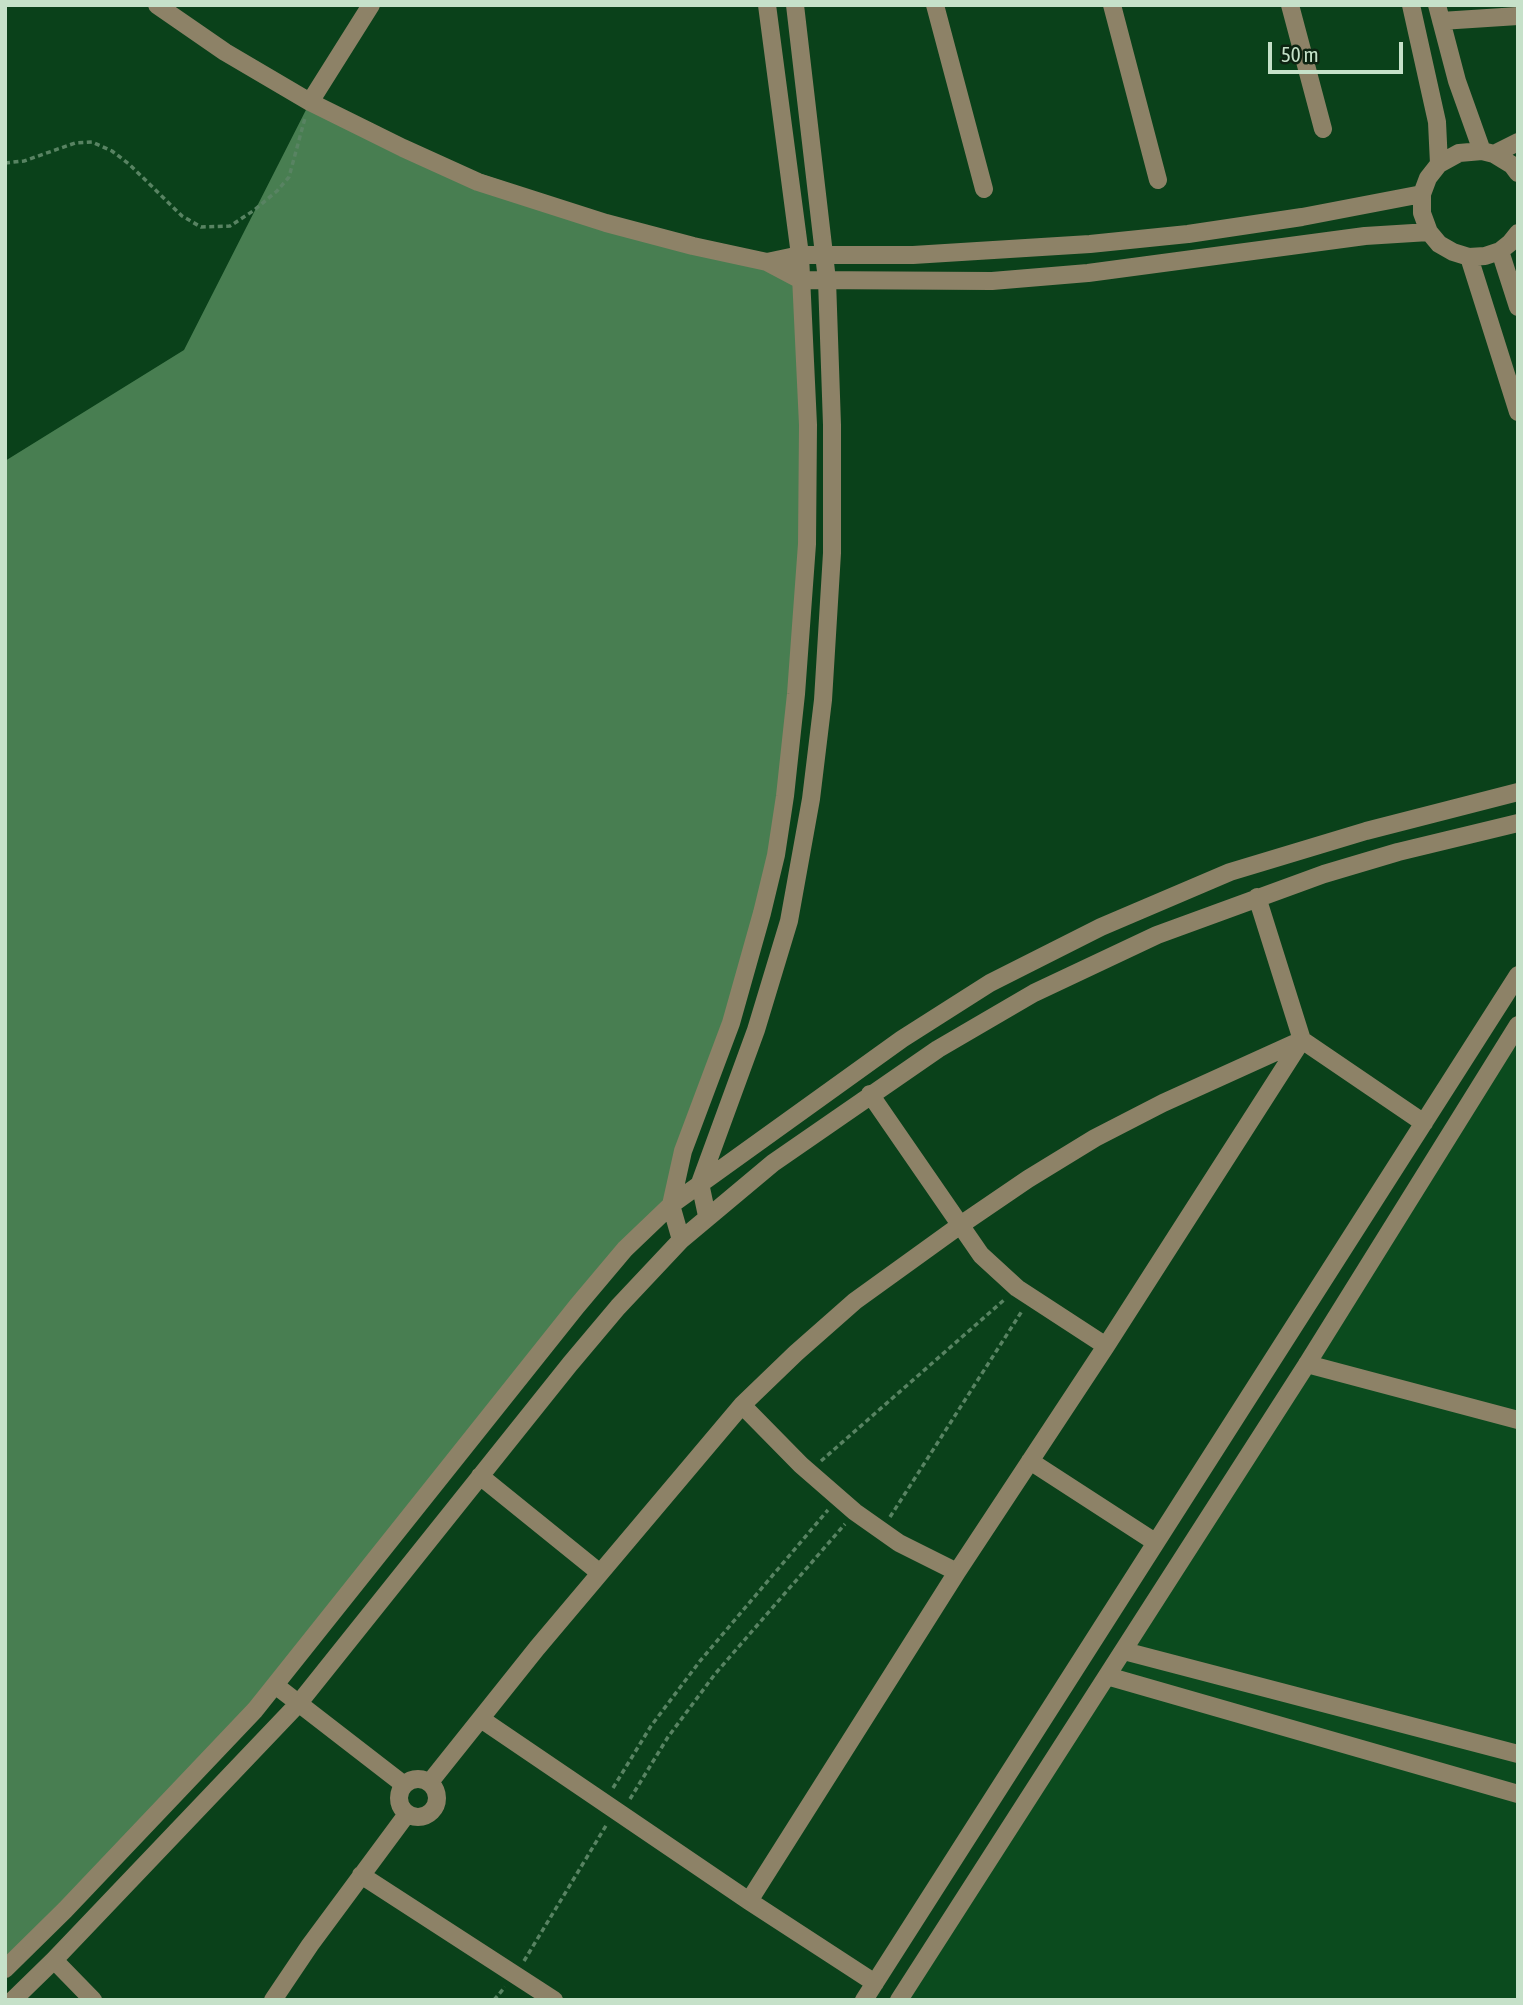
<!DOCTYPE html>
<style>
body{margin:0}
#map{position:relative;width:1523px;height:2005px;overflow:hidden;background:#0a411a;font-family:"Asap Condensed",sans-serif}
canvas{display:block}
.frame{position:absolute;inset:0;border:7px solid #c6e1c9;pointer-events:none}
.scale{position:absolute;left:1268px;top:42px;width:135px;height:32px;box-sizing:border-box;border:4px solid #c6e1c9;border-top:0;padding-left:9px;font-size:21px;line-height:24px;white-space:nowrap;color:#c6e1c9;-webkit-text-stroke:5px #0d2311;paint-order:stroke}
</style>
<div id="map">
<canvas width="1523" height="2005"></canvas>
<div class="frame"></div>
<div class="scale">50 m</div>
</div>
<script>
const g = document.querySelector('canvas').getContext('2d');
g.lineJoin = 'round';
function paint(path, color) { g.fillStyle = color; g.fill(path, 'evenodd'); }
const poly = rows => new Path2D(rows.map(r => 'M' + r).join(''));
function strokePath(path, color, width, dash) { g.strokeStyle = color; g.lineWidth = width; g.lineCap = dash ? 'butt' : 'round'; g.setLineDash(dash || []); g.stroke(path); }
paint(poly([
 [1518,1029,1518,2000,899,2000]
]), '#0b4b1e');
paint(poly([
 [310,102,403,148,801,280,808,425,776,855,671,1205,275,1685,5,1967,5,461,184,350]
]), '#487e51');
strokePath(poly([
 [5,163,24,161,75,143,92,142,112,151,129,164,182,216,201,227,230,226,253,211,277,191,289,177,305,118],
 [821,1461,1004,1300],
 [890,1517,1022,1311],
 [613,1788,651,1726,700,1661,828,1510],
 [630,1799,668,1737,715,1674,845,1524],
 [524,1961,607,1824],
 [494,2000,505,1987]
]), '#588362', 3.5, [5, 3.5]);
strokePath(poly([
 [157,5,225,52,310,102,403,148,478,182,606,223,693,246,767,262,801,280,992,281,1088,273,1365,236,1429,232],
 [935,5,984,189],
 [1112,5,1158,180],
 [1290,5,1323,129],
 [1411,5,1437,122,1439,164],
 [1437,5,1457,81,1482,151],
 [1441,21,1518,16],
 [310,102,371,5],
 [1494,154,1518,142],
 [1518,173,1512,165,1494,154,1482,151,1459,153,1439,164,1428,178,1422,194,1422,213,1429,232,1439,244,1453,252,1469,257,1485,256,1500,251,1510,243,1518,233],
 [1500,251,1518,307],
 [1469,257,1518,412],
 [767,262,800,255,913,255,1090,244,1188,234,1302,217,1422,194],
 [1257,897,1302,1040,1424,1123],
 [870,1094,981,1255,1017,1288,1106,1346],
 [707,1216,700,1183,756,1030,789,921,811,799,823,700,832,553,832,425,827,280,795,5],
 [681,1240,671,1205,683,1151,731,1023,762,913,776,855,785,796,796,694,807,544,808,425,800,255,767,5],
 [1307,1364,1518,1420],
 [742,1405,801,1465,855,1512,899,1543,957,1572],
 [1030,1461,1155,1542],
 [480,1476,600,1573],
 [1124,1651,1518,1754],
 [1107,1676,1518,1794],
 [275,1685,403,1784],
 [481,1719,749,1901,875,1983],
 '399 1798a19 19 0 1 1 38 0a19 19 0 1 1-38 0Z',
 [430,1782,537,1648,742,1405,796,1353,855,1301,959,1226,1028,1179,1095,1138,1163,1103,1302,1040],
 [361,1875,554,2000],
 [749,1901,957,1572,1106,1346,1302,1040],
 [54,1960,93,2000],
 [5,1969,65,1910,255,1710,577,1306,625,1249,671,1205,902,1039,990,983,1101,927,1230,872,1366,831,1518,792],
 [13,2000,54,1960,299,1703,570,1364,618,1307,681,1240,773,1163,938,1049,1034,993,1157,935,1324,874,1398,852,1518,823],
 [273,2000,310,1945,407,1814],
 [864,2000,1518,975],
 [899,2000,1307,1364,1518,1025]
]), '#8d8267', 18);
</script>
